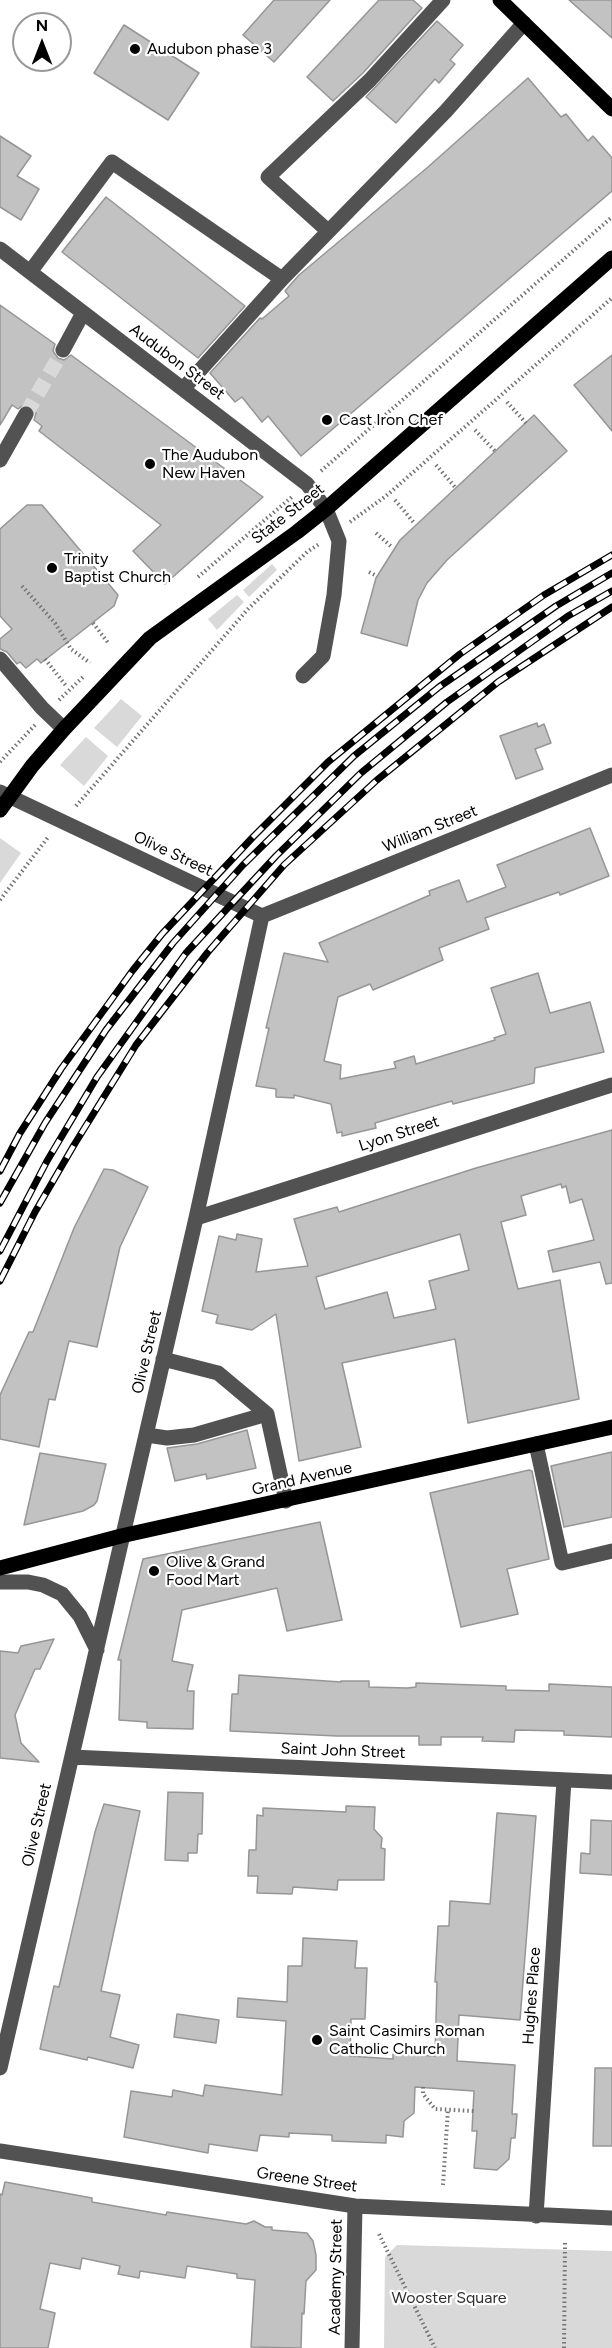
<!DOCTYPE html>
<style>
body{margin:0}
#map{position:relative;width:612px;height:2348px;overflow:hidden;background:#fff;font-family:Figtree,sans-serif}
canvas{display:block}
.north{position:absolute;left:12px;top:12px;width:60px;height:60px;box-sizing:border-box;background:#fff;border:2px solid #999;border-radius:50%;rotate:0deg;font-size:16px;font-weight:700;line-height:24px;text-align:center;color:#000}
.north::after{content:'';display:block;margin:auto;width:21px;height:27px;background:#000;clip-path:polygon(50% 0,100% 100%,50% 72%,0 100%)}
</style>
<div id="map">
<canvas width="612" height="2348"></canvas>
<div class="north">N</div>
</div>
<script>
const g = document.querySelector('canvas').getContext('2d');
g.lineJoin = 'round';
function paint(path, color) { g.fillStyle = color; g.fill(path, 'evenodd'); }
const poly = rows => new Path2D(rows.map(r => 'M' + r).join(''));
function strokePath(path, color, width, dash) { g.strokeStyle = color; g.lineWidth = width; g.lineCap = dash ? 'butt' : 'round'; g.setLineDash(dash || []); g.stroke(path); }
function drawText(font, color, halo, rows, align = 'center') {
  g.font = font + ' Figtree,sans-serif'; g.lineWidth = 4.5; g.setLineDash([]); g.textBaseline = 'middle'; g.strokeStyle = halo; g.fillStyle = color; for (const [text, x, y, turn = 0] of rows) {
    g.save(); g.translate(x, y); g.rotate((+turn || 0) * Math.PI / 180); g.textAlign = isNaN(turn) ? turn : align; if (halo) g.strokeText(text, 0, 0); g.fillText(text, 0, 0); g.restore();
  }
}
paint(poly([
 [272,564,277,570,249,597,243,590],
 [237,595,244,602,217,630,208,619],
 [121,699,142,716,117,747,94,728],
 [86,737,108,756,84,786,60,765],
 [0,838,21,853,0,883],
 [397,2245,612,2251,612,2348,384,2348,385,2257]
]), '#d9d9d9');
const building = poly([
 [274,0,330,0,274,62,243,35,274,0],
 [379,0,413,0,422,8,363,73,333,101,307,77,379,0],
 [569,0,612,0,612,38,569,0],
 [437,21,463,45,450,60,455,64,439,83,435,79,396,123,366,97,437,21],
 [124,25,199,73,168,120,94,73,124,25],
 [528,78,561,117,566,114,588,141,593,136,612,158,612,191,301,456,268,416,262,422,242,397,235,402,210,373,260,318,262,319,289,296,285,291,299,275,428,167,528,78],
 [0,136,31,156,17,176,39,189,21,220,0,207,0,136],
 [106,197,245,306,198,358,62,252,106,197],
 [0,305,55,344,53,351,58,358,64,360,71,355,263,497,165,584,133,551,161,525,39,431,42,426,34,420,36,413,31,406,25,404,18,409,12,405,0,425,0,305],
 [612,355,612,431,574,385,612,355],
 [534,415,567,451,447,560,427,583,418,600,407,646,361,633,376,578,400,540,534,415],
 [27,505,42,505,118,595,114,606,41,663,37,659,26,668,20,662,17,664,7,652,0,649,0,639,12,629,0,616,0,529,27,505],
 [537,723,538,727,544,724,551,743,535,749,543,769,516,779,500,736,537,723],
 [590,828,609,876,560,895,559,892,485,918,489,929,439,948,443,960,373,990,370,984,338,997,324,1061,341,1065,340,1079,396,1068,394,1062,414,1056,416,1064,495,1040,494,1038,506,1034,491,988,538,973,550,1013,590,1002,604,1052,535,1068,534,1083,453,1104,452,1101,375,1123,376,1128,342,1136,342,1132,337,1133,331,1104,294,1095,294,1098,276,1097,276,1089,256,1086,269,1028,266,1028,284,953,328,962,319,943,430,895,429,891,459,880,467,902,506,887,497,865,590,828],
 [612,1130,612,1283,606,1284,600,1262,553,1272,548,1251,594,1240,582,1199,570,1203,566,1186,562,1188,561,1184,521,1196,526,1215,501,1222,518,1289,560,1280,579,1399,468,1423,455,1339,342,1363,361,1447,299,1461,276,1314,252,1330,216,1323,218,1315,202,1311,219,1236,236,1240,237,1234,262,1239,256,1272,308,1266,294,1219,337,1207,339,1212,476,1168,612,1130],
 [460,1234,469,1270,429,1281,436,1309,394,1318,387,1292,325,1309,316,1277,460,1234],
 [104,1169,113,1170,148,1187,120,1247,97,1347,69,1341,55,1400,49,1399,39,1447,0,1439,0,1395,29,1332,33,1332,74,1228,104,1169],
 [247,1430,256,1468,207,1479,206,1474,175,1481,167,1448,197,1444,247,1430],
 [612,1452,612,1517,564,1527,551,1466,612,1452],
 [40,1453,106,1464,97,1501,94,1505,83,1511,24,1525,40,1453],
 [529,1470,532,1471,549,1559,507,1569,518,1614,461,1627,430,1493,529,1470],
 [320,1522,342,1620,287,1631,277,1588,182,1610,172,1661,193,1665,187,1691,194,1691,193,1729,147,1728,147,1722,119,1720,121,1660,118,1660,143,1559,320,1522],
 [54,1639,40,1669,35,1669,15,1715,21,1743,39,1762,0,1758,0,1651,18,1653,21,1646,54,1639],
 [239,1675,341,1682,341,1681,369,1681,369,1687,407,1688,416,1687,416,1683,506,1686,506,1690,549,1691,549,1684,612,1687,612,1737,564,1735,564,1731,515,1730,514,1742,482,1741,483,1737,441,1737,441,1745,419,1745,419,1736,337,1736,230,1731,232,1694,238,1694,239,1675],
 [168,1792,203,1793,202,1834,198,1834,197,1853,188,1853,188,1861,165,1860,168,1792],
 [104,1804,140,1811,101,1991,120,1995,110,2037,139,2045,133,2068,88,2057,87,2060,40,2049,54,1986,59,1987,95,1832,104,1804],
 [346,1806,375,1807,374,1829,382,1838,381,1848,385,1849,384,1880,338,1880,337,1890,293,1887,292,1894,257,1893,258,1876,248,1876,249,1850,256,1850,257,1815,263,1816,263,1808,346,1812,346,1806],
 [497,1813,536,1816,520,2020,459,2015,457,2061,515,2065,512,2114,517,2114,515,2138,511,2138,509,2159,497,2170,474,2168,477,2131,472,2131,474,2091,415,2087,414,2113,404,2121,403,2137,386,2135,386,2143,332,2141,332,2135,289,2133,289,2137,260,2135,257,2151,209,2144,208,2153,124,2137,131,2091,172,2097,173,2090,203,2096,205,2085,282,2095,286,2021,237,2017,238,1998,287,2002,288,1966,302,1966,303,1938,357,1941,355,1968,367,1968,365,2019,351,2019,350,2056,393,2059,393,2054,435,2056,437,1982,435,1982,438,1926,449,1926,450,1901,490,1904,497,1813],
 [591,1820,612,1821,612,1875,580,1873,581,1853,590,1854,591,1820],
 [177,2014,219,2020,216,2043,174,2037,177,2014],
 [595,2068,612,2068,612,2146,593,2146,595,2068],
 [5,2182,92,2198,92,2202,166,2215,167,2212,246,2224,254,2221,265,2227,272,2227,272,2230,307,2233,313,2241,316,2255,316,2270,306,2281,304,2314,302,2313,301,2348,251,2347,255,2280,237,2278,237,2274,187,2266,185,2278,140,2271,139,2278,118,2274,120,2266,82,2258,80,2269,50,2263,40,2309,55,2313,48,2348,0,2348,0,2194,2,2195,5,2182]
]);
paint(building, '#c2c2c2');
strokePath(building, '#969696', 1.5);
strokePath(poly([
 [26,414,63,350]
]), '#d9d9d9', 15, [15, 8]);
strokePath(poly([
 [507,402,526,423],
 [475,430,495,451],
 [436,465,455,487],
 [321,471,612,217],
 [395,500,415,524],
 [350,522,386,496,612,298],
 [376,533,393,548],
 [369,572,377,576],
 [198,577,293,496],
 [22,586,55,623,71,649,90,663],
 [93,623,109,644],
 [45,659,67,687],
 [59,700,84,676],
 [0,762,35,725],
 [76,806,248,609,307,552,319,544],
 [0,900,49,836],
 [423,2087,423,2094,435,2109,474,2111],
 [443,2185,448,2109],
 [379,2234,435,2348],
 [564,2348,565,2242]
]), '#747474', 4, [1.5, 3]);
strokePath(poly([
 [328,231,268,177,370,80,443,0],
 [0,249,307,484,326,509,339,541,334,595,323,656,303,676],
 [30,272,112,162,282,279],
 [63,350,83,313],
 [183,389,282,279,446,111,524,23],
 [0,460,26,414],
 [0,659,42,708,64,729],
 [0,792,262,916],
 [262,916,612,775],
 [196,1218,612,1085],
 [163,1359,218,1373,267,1414,286,1501],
 [147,1435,167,1438,194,1435,267,1414],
 [536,1444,562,1563,612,1551],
 [0,1582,28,1582,43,1585,62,1594,80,1616,97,1650],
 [72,1757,612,1782],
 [0,2068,196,1218,262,916],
 [0,2151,355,2206,612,2218],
 [536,2216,564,1780],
 [352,2348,355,2206]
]), '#525252', 15);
strokePath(poly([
 [500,0,612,109],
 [0,810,32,766,64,729,150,638,297,532,326,509,612,258],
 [0,1568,121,1536,612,1427]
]), '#000', 15);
const rail = poly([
 [0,1171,20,1133,61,1069,133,970,162,934,253,837,328,762,460,654,544,595,612,555],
 [0,1203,45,1123,106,1030,173,943,243,865,354,756,439,687,556,606,612,573],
 [0,1251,47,1161,97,1077,186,953,276,856,361,773,447,702,568,616,612,591],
 [0,1281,35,1212,74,1145,136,1045,208,952,284,865,377,780,498,682,612,607]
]);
strokePath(rail, '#000', 7);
strokePath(rail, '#fff', 4.5, [14]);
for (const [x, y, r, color] of [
 [135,49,6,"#000"],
 [327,420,6,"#000"],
 [150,464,6,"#000"],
 [52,568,6,"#000"],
 [154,1571,6,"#000"],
 [317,2040,6,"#000"]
]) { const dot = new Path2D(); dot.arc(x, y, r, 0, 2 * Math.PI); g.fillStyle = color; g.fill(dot); strokePath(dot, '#fff', 2); }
drawText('16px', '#000', '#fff', [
 ["Audubon phase 3",147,49],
 ["Cast Iron Chef",339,420],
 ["The Audubon",162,455],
 ["New Haven",162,473],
 ["Trinity",64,559],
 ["Baptist Church",64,577],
 ["Olive & Grand",166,1562],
 ["Food Mart",166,1580],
 ["Saint Casimirs Roman",329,2031],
 ["Catholic Church",329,2049]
], 'left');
drawText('16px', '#000', '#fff', [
 ["Audubon Street",177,362,37],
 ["State Street",288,514,-38],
 ["William Street",430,829,-22],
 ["Olive Street",173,854,25],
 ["Lyon Street",399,1134,-18],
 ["Olive Street",147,1352,-77],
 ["Grand Avenue",302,1479,-13],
 ["Saint John Street",343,1751,2],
 ["Olive Street",37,1825,-77],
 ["Hughes Place",532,1996,-86],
 ["Greene Street",307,2180,8],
 ["Academy Street",336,2277,-89]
]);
drawText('16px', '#303030', '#fff', [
 ["Wooster Square",449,2298]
]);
</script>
